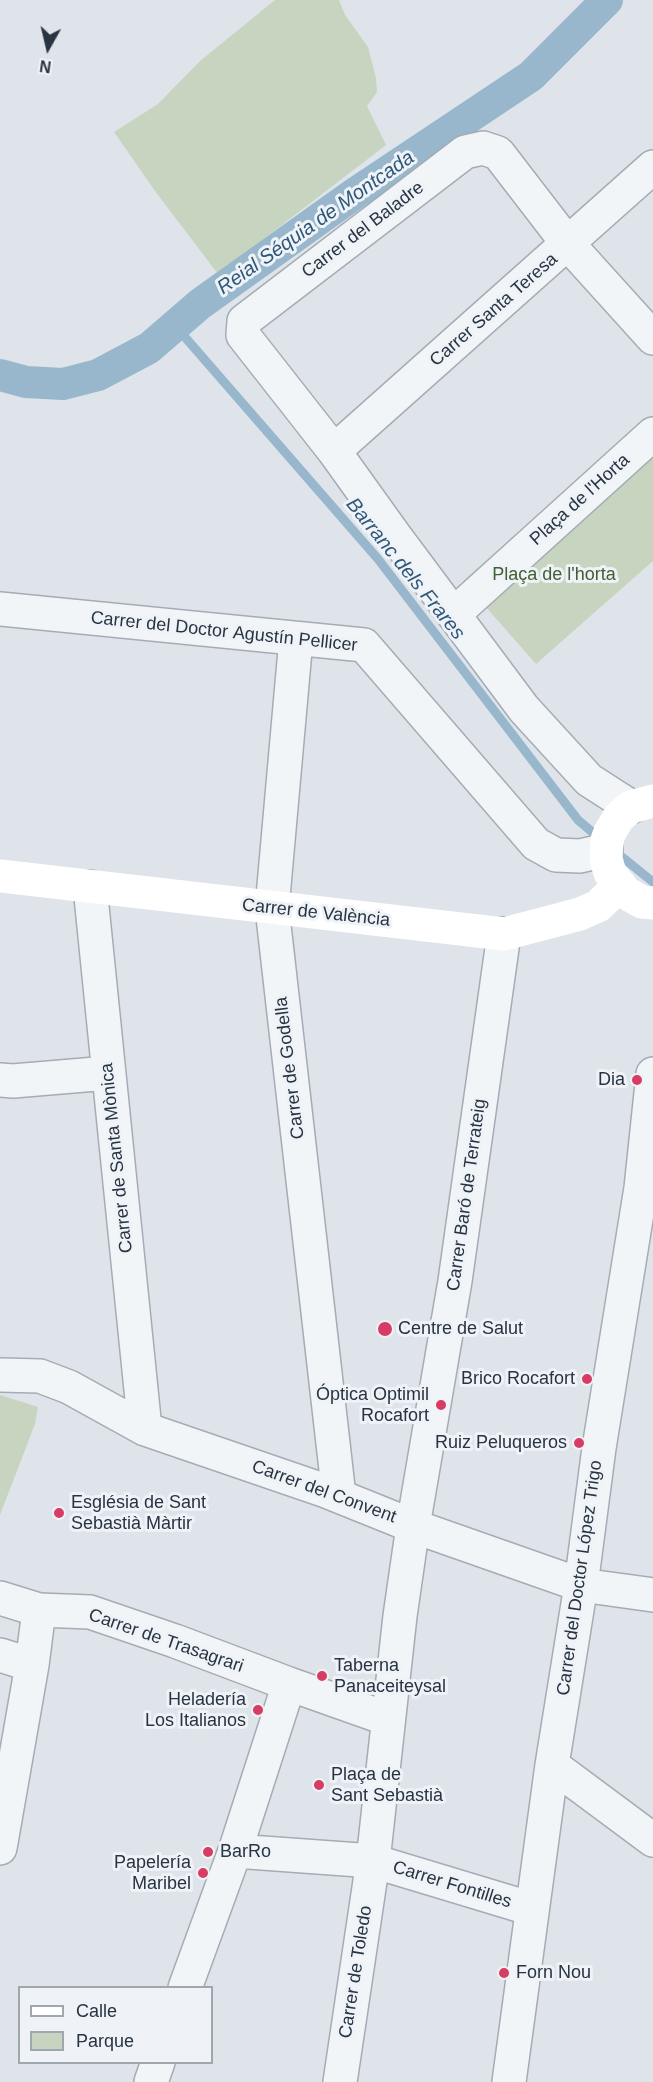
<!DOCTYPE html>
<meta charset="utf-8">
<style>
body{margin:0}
#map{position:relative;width:653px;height:2082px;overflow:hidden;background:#dfe4ea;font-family:Helvetica,sans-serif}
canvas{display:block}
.legend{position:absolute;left:18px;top:1986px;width:195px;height:78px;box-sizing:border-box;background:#eff3f7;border:2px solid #9fa7af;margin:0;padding:8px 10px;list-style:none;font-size:18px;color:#273442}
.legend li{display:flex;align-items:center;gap:12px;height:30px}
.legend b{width:30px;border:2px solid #9fa7af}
.north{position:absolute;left:18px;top:18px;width:60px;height:60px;-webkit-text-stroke:4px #eff3f7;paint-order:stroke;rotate:188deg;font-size:16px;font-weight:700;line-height:24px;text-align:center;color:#273442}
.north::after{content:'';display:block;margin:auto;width:21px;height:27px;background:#273442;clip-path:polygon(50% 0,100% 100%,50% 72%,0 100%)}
</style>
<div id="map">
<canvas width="653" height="2082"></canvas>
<ul class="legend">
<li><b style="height:8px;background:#fff"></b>Calle</li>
<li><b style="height:16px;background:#c7d4c0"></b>Parque</li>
</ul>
<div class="north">N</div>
</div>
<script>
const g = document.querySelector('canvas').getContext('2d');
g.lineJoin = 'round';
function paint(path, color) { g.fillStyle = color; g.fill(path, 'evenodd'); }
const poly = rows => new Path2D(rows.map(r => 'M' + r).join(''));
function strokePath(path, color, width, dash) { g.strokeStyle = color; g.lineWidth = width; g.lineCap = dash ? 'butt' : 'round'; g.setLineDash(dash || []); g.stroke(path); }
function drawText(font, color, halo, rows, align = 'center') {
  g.font = font + ' Helvetica,sans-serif'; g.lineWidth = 6; g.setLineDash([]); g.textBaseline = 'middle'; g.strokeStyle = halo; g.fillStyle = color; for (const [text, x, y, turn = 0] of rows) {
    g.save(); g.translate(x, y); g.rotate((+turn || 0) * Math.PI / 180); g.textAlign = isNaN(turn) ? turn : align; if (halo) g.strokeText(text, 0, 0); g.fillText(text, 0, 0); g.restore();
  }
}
paint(poly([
 [275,0,339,0,345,15,368,47,376,78,377,92,367,106,386,145,218,274,155,191,114,132,158,104,200,61],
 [653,415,653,561,536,664,463,581],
 [0,1395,38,1407,35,1424,0,1515]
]), '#c7d4c0');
strokePath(poly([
 [184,336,378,559,578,820,591,831],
 [622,857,653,882]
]), '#98b7cc', 9);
strokePath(poly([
 [0,375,26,382,63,384,98,375,149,348,200,304,354,194,531,76,607,0]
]), '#98b7cc', 32);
const street = poly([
 [334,451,653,167],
 [0,609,364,645,536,844,556,855,580,856,606,850],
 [454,614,653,434],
 [296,639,272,908,339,1496],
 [631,807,589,780,524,709,395,536,334,451,243,335,244,321,465,152,483,148,498,153,568,244,653,338],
 [90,887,145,1429],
 [0,1080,13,1081,108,1073],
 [1,1375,40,1376,69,1387,145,1429,326,1491,413,1526,581,1585,653,1595],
 [0,1598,39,1610,32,1665,0,1655],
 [39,1610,90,1612,175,1641,289,1684],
 [552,1765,653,1840],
 [0,1848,32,1665],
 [235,1851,373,1861,400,1616,413,1526,455,1281,504,934],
 [185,1988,235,1851,289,1684,388,1719],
 [151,2082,158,2062],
 [340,2082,373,1861,532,1909],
 [509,2082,552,1765,581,1585,599,1448,641,1188,653,1074]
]);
strokePath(street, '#a4acb4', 36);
strokePath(street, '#f2f5f8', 33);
strokePath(poly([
 [653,801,631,807,619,817,610,832,607,840,606,859,610,873,626,893,642,902,653,903],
 [0,876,504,934,580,914,598,906,620,885]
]), '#fff', 33);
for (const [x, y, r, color] of [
 [637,1080,6,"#d73c64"],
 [385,1329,8,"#d73c64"],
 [587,1379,6,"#d73c64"],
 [441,1405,6,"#d73c64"],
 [579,1443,6,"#d73c64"],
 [59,1513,6,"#d73c64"],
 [322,1676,6,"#d73c64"],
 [258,1710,6,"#d73c64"],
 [319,1785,6,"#d73c64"],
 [208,1852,6,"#d73c64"],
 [203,1873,6,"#d73c64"],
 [504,1973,6,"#d73c64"]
]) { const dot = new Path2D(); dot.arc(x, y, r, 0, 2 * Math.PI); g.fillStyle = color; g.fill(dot); strokePath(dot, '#eff3f7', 2); }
drawText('18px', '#273442', '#eff3f7', [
 ["Carrer del Baladre",363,230,-37],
 ["Carrer Santa Teresa",494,310,-41],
 ["Plaça de l'Horta",580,500,-42],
 ["Carrer del Doctor Agustín Pellicer",224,632,6],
 ["Carrer de València",316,913,6],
 ["Carrer de Godella",290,1068,-97],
 ["Carrer de Santa Mònica",117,1158,-96],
 ["Carrer Baró de Terrateig",467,1195,-82],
 ["Carrer del Convent",324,1492,20],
 ["Carrer del Doctor López Trigo",580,1578,-82],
 ["Carrer de Trasagrari",166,1641,19],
 ["Carrer Fontilles",452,1885,17],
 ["Carrer de Toledo",356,1972,-81]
]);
drawText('18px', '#405f33', '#eff3f7', [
 ["Plaça de l'horta",554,575]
]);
drawText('18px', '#273442', '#eff3f7', [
 ["Dia",625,1080],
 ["Centre de Salut",398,1329,"left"],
 ["Brico Rocafort",575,1379],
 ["Óptica Optimil",429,1395],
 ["Rocafort",429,1416],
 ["Ruiz Peluqueros",567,1443],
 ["Església de Sant",71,1503,"left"],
 ["Sebastià Màrtir",71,1524,"left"],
 ["Taberna",334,1666,"left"],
 ["Panaceiteysal",334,1687,"left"],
 ["Heladería",246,1700],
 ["Los Italianos",246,1721],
 ["Plaça de",331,1775,"left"],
 ["Sant Sebastià",331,1796,"left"],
 ["BarRo",220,1852,"left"],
 ["Papelería",191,1863],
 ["Maribel",191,1884],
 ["Forn Nou",516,1973,"left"]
], 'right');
drawText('italic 20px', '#2e5879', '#eff3f7', [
 ["Reial Séquia de Montcada",316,223,-35],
 ["Barranc dels Frares",405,569,51]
]);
</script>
